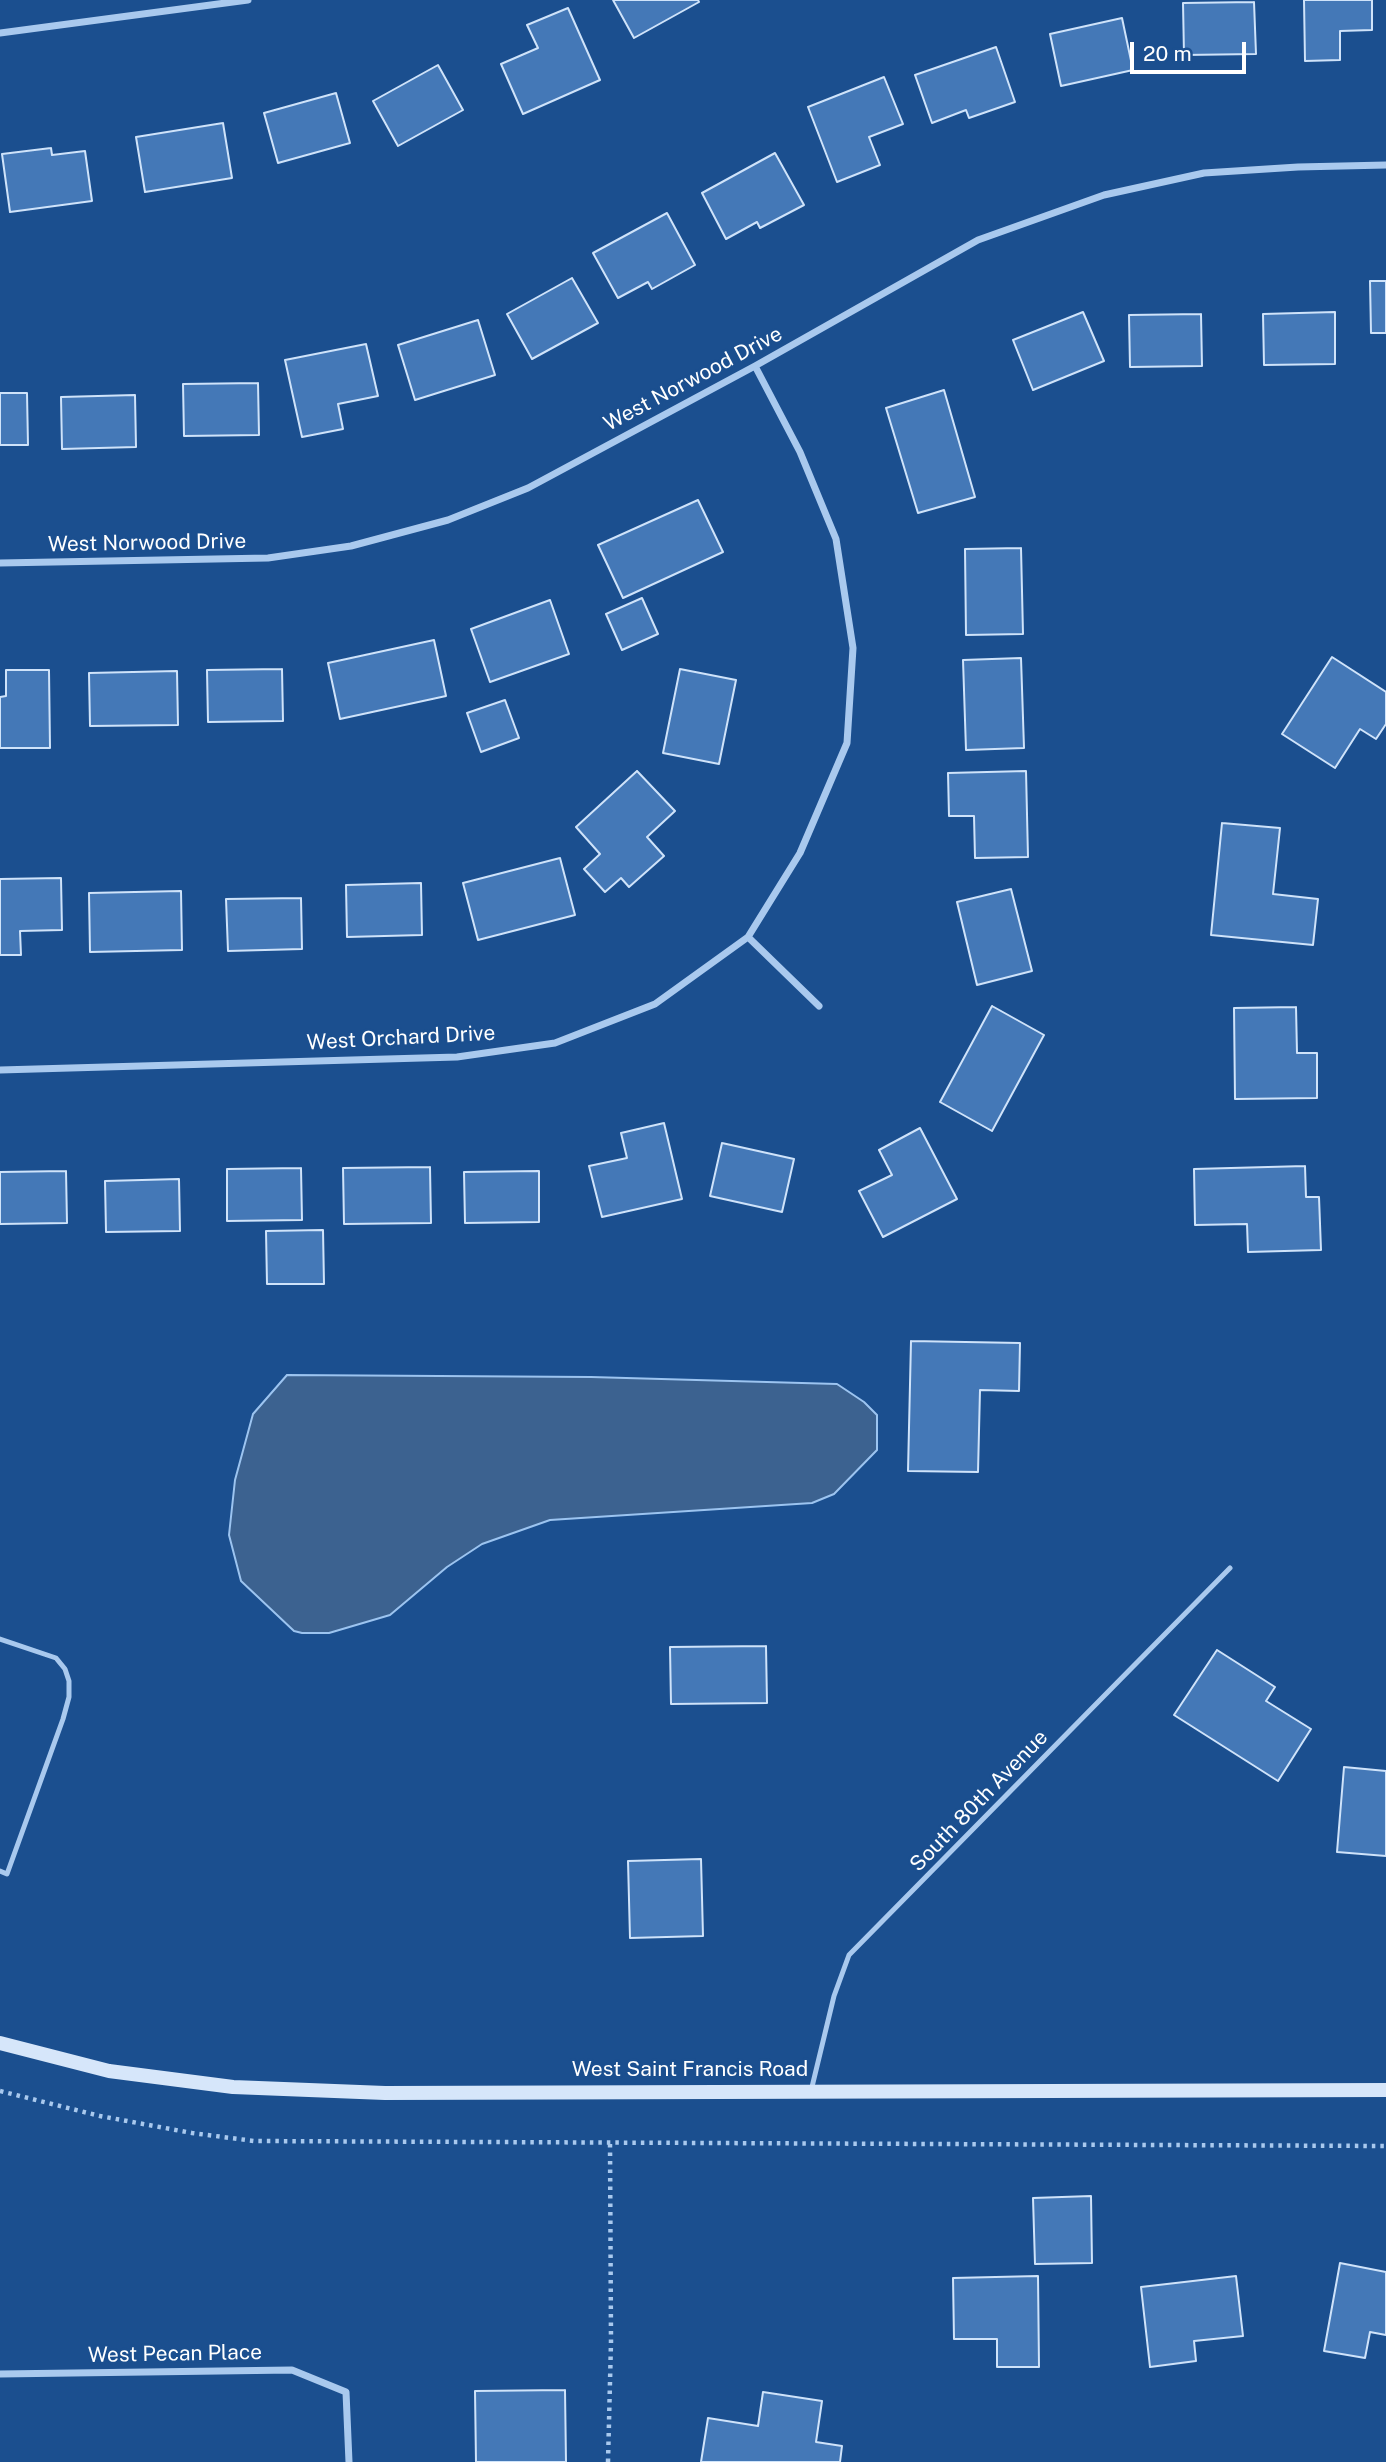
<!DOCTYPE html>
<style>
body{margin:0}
#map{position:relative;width:1386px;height:2462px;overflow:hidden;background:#1b4f8f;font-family:"Public Sans",sans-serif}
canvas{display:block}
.scale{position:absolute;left:1130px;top:42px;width:116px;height:32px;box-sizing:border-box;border:4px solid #fff;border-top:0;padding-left:9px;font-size:21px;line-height:24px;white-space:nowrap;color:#fff;-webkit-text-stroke:5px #1b4f8f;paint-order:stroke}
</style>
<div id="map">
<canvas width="1386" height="2462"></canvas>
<div class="scale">20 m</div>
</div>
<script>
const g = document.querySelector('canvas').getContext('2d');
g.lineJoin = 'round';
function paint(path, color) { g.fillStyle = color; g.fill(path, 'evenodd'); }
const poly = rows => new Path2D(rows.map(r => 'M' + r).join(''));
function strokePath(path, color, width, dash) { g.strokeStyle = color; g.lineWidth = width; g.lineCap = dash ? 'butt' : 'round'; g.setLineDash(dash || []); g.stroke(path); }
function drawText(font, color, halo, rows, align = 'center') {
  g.font = font + ' "Public Sans",sans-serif'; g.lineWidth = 5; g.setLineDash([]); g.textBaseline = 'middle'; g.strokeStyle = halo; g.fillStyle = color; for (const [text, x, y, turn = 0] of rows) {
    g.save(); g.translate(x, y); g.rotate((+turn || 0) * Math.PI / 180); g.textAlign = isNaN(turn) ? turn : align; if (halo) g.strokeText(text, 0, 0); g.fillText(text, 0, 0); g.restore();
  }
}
const water = poly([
 [287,1375,591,1377,837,1384,864,1402,877,1415,877,1450,834,1494,812,1503,550,1520,482,1544,447,1567,390,1615,329,1633,302,1633,294,1631,241,1581,229,1535,235,1480,253,1414,287,1375]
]);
paint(water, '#3c6290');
strokePath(water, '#9cc4f0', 2);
const building = poly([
 [613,0,698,0,699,2,634,38,613,0],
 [1304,0,1372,0,1372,30,1340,31,1340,60,1305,61,1304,0],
 [1254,2,1256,54,1184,55,1183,3,1254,2],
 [568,8,600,80,523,114,501,64,538,48,527,25,568,8],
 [1122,18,1133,70,1061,86,1050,34,1122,18],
 [996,47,1015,102,969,118,966,110,932,123,915,75,996,47],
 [438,65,463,110,398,146,373,101,438,65],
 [884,77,903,124,869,137,880,165,837,182,808,107,884,77],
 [336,93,350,143,278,163,264,113,336,93],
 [223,123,232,178,145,192,136,137,223,123],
 [51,148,52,155,85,151,92,201,10,212,2,154,51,148],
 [775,153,804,205,760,228,757,222,726,239,702,193,775,153],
 [667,213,695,265,652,289,648,282,618,298,593,253,667,213],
 [572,278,598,323,532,359,507,314,572,278],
 [1370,281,1386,281,1386,333,1371,333,1370,281],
 [1083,312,1104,361,1033,390,1013,340,1083,312],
 [1335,312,1335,364,1264,365,1263,314,1335,312],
 [1201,314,1202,366,1130,367,1129,315,1201,314],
 [478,320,495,375,415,400,398,345,478,320],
 [366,344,378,396,338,404,343,429,302,437,285,360,366,344],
 [258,383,259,435,184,436,183,384,258,383],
 [944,390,975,497,918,513,886,408,944,390],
 [0,393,27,393,28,445,0,445,0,393],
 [135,395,136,447,62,449,61,397,135,395],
 [698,500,723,552,623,598,598,545,698,500],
 [1021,548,1023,634,966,635,965,549,1021,548],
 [642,598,658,634,622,650,606,614,642,598],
 [550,600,569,654,490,682,471,629,550,600],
 [434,640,446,696,340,719,328,663,434,640],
 [1332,657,1386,692,1386,724,1376,739,1360,729,1335,768,1282,734,1332,657],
 [1021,658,1024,748,966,750,963,660,1021,658],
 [282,669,283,721,208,722,207,670,282,669],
 [680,669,736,680,719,764,663,753,680,669],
 [6,670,49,670,50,748,0,748,0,697,6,696,6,670],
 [177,671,178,725,90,726,89,673,177,671],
 [505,700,519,738,481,752,467,713,505,700],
 [637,771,675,811,647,837,664,856,629,887,621,878,605,892,584,869,600,854,576,827,637,771],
 [1026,771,1028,857,975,858,974,816,949,816,948,773,1026,771],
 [1222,823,1280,828,1273,894,1318,899,1313,945,1211,935,1222,823],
 [560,858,575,915,478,940,463,883,560,858],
 [61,878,62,930,20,931,21,955,0,955,0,879,61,878],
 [421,883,422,935,347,937,346,885,421,883],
 [1011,889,1032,971,977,985,957,902,1011,889],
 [181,891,182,950,90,952,89,893,181,891],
 [301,898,302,949,228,951,226,899,301,898],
 [992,1006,1044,1035,992,1131,940,1102,992,1006],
 [1296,1007,1297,1053,1317,1053,1317,1098,1235,1099,1234,1008,1296,1007],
 [664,1123,682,1199,602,1217,589,1166,627,1158,621,1133,664,1123],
 [920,1128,957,1199,883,1237,859,1191,892,1175,879,1150,920,1128],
 [722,1143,794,1159,782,1212,710,1196,722,1143],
 [1305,1166,1306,1197,1319,1197,1321,1250,1248,1252,1247,1224,1195,1225,1194,1169,1305,1166],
 [430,1167,431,1223,344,1224,343,1168,430,1167],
 [301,1168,302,1220,227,1221,227,1169,301,1168],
 [66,1171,67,1223,0,1224,0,1172,66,1171],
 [539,1171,539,1222,465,1223,464,1172,539,1171],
 [179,1179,180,1231,106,1232,105,1181,179,1179],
 [323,1230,324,1284,267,1284,266,1231,323,1230],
 [911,1341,1020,1343,1019,1391,980,1390,978,1472,908,1471,911,1341],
 [766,1646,767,1703,671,1704,670,1647,766,1646],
 [1217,1650,1275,1687,1266,1701,1311,1729,1278,1781,1174,1715,1217,1650],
 [1344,1767,1386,1771,1386,1856,1337,1852,1344,1767],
 [701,1859,703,1936,630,1938,628,1861,701,1859],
 [1091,2196,1092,2263,1035,2264,1033,2198,1091,2196],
 [1340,2263,1386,2272,1386,2335,1370,2332,1365,2358,1324,2351,1340,2263],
 [1038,2276,1039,2367,997,2367,997,2339,954,2339,953,2278,1038,2276],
 [1236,2276,1243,2336,1194,2341,1196,2361,1150,2367,1141,2287,1236,2276],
 [565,2390,566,2462,476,2462,475,2391,565,2390],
 [763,2392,822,2401,816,2442,842,2446,840,2462,701,2462,708,2418,758,2426,763,2392]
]);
paint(building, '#4478b7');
strokePath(building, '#cfe3fa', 2);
strokePath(poly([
 [0,2091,100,2116,192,2133,254,2141,1386,2146],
 [608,2462,611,2342,610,2141]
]), '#a9c9ee', 4.5, [3.5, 5]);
strokePath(poly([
 [0,1639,56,1658,65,1669,69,1681,69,1697,63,1719,7,1874,0,1871],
 [811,2091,834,1996,849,1955,1230,1568]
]), '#a9c9ee', 5);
strokePath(poly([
 [0,33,248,0],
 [0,563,268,558,351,546,448,520,528,488,755,366,978,240,1104,195,1204,173,1298,167,1386,165],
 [748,937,819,1006],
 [0,1070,457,1057,555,1043,655,1004,748,937,800,853,847,743,853,648,836,539,800,452,755,366],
 [0,2374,292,2370,346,2392,349,2462]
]), '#a9c9ee', 7);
strokePath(poly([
 [0,2043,109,2071,233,2087,385,2093,1386,2090]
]), '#d6e6fa', 14);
drawText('21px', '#fff', '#1b4f8f', [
 ["West Norwood Drive",693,379,-28],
 ["West Norwood Drive",147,543,-1],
 ["West Orchard Drive",401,1038,-3],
 ["South 80th Avenue",979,1801,-46],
 ["West Saint Francis Road",690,2070],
 ["West Pecan Place",175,2354,-1]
]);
</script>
